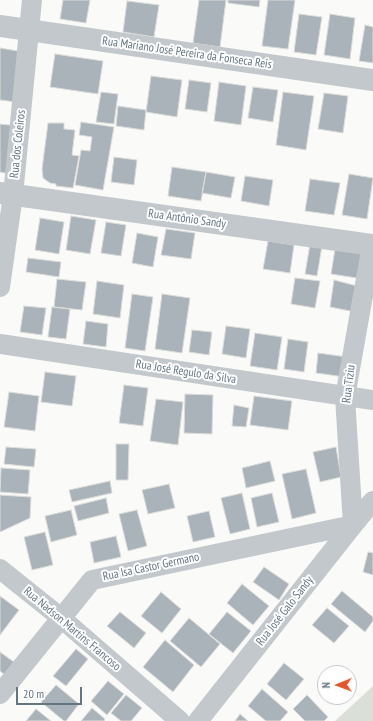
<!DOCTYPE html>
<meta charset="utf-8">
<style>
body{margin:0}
#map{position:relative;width:373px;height:721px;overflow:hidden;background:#fafaf8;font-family:"PT Sans Narrow",sans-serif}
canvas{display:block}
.north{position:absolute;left:317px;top:665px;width:40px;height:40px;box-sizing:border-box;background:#fff;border:1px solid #c1c8cd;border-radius:50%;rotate:269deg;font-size:11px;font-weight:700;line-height:16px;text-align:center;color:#657683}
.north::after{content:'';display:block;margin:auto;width:14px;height:18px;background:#e4572e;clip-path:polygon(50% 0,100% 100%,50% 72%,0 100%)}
.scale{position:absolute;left:16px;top:687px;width:66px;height:18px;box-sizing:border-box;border:2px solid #657683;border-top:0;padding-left:5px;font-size:12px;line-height:14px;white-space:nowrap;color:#657683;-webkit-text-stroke:3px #fff;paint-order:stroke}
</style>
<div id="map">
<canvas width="373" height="721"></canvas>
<div class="north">N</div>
<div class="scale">20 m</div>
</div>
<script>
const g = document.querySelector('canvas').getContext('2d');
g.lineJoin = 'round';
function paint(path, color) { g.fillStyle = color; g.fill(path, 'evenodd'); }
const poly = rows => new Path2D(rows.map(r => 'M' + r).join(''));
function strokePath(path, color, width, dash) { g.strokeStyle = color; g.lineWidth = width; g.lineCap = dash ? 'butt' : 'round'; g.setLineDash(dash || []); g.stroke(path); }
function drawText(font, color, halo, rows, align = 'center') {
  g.font = font + ' "PT Sans Narrow",sans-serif'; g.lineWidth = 4; g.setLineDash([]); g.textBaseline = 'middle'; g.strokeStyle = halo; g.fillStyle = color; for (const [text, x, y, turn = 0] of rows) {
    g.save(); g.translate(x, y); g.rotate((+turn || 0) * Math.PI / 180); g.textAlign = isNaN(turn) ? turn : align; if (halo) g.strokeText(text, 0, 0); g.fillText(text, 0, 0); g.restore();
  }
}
paint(poly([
 [373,686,373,721,335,721]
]), '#dadfd7');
const building = poly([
 [63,0,90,0,86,23,60,19,63,0],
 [199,0,226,0,220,47,193,43,199,0],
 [228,0,260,0,259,7,228,3,228,0],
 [268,0,295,0,288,49,262,46,268,0],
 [127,1,159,5,154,37,123,32,127,1],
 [299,14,322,17,316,55,294,52,299,14],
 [330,14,355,18,350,59,324,55,330,14],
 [365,25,373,27,373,63,359,61,365,25],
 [0,48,24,52,16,102,0,100,0,48],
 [55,54,103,61,98,94,50,87,55,54],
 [151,76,182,80,177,117,146,112,151,76],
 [189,80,211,83,207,112,185,109,189,80],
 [219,82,246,86,241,125,214,121,219,82],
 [253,87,278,90,273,122,248,118,253,87],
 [101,92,118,94,114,124,96,122,101,92],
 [283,92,314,96,306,150,276,145,283,92],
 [324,93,348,96,343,133,318,129,324,93],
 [118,106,146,110,144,130,116,126,118,106],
 [81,122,114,127,103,190,75,185,81,150,90,151,92,137,79,135,81,122],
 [48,123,64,123,64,129,75,130,72,155,79,156,73,188,56,186,56,184,50,183,43,178,42,169,48,123],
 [0,124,18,126,10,174,0,172,0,124],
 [114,157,137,160,134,185,111,182,114,157],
 [172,167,206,172,201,201,168,196,172,167],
 [206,172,235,177,231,198,202,193,206,172],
 [349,174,373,178,367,219,342,215,349,174],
 [245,176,273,180,269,206,241,201,245,176],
 [310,179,340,183,334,215,305,211,310,179],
 [71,216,96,220,90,254,66,250,71,216],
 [40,218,64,222,59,254,35,250,40,218],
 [106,222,126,225,121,256,101,253,106,222],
 [166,229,195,233,191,259,161,255,166,229],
 [137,233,158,237,153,267,132,263,137,233],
 [268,241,294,245,290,273,263,269,268,241],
 [310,244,322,246,317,276,305,274,310,244],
 [335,249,367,254,363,279,331,274,335,249],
 [28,258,61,262,59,277,26,272,28,258],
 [295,278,320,281,315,308,291,304,295,278],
 [57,279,86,282,82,310,54,307,57,279],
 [334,280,361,287,355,312,330,307,334,280],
 [97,281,124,285,120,318,93,314,97,281],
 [132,294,153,297,145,351,125,348,132,294],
 [162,294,190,298,182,353,155,349,162,294],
 [24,306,46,308,42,335,20,332,24,306],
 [52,307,70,309,66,339,48,337,52,307],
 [86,321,108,324,106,347,83,344,86,321],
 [226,326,250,329,246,358,222,354,226,326],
 [192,330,212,332,209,355,189,352,192,330],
 [255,333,282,337,277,370,250,366,255,333],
 [288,339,308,342,304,372,284,369,288,339],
 [318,353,347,357,345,377,316,373,318,353],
 [45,372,76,376,72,406,41,402,45,372],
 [124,385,148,388,143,426,119,423,124,385],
 [9,392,39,396,35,431,4,427,9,392],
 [185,394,213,395,212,434,184,433,185,394],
 [254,396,292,401,288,430,250,425,254,396],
 [156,399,183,402,178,445,150,441,156,399],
 [234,405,249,408,246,427,232,426,234,405],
 [116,444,129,444,128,480,116,480,116,444],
 [6,447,36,449,34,467,4,464,6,447],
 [336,447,341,477,320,482,313,452,336,447],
 [270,461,275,481,246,488,242,468,270,461],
 [1,468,30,470,28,494,0,492,1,468],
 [306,469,316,513,292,519,282,474,306,469],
 [110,481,112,493,72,502,69,490,110,481],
 [169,484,175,508,148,514,142,490,169,484],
 [242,493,250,529,230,534,221,498,242,493],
 [272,493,279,522,257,527,251,498,272,493],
 [0,495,31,497,30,518,0,532,0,495],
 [106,498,109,513,78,521,74,506,106,498],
 [71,510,77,535,51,542,45,516,71,510],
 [137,510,147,546,128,551,119,514,137,510],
 [209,511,215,537,193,542,187,516,209,511],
 [45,532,53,565,32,570,24,537,45,532],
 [116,536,121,557,94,563,90,542,116,536],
 [368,552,373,553,373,575,363,572,368,552],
 [264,567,289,584,279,600,253,582,264,567],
 [242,584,269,606,253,625,227,603,242,584],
 [342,591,373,617,373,621,365,632,331,604,342,591],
 [161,592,181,609,162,633,141,616,161,592],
 [0,596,19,610,0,635,0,596],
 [327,608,349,626,334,643,312,625,327,608],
 [120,612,146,633,134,648,107,626,120,612],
 [227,612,251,631,233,653,209,634,227,612],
 [189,618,220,644,201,667,170,641,189,618],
 [165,640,194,665,173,692,143,667,165,640],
 [76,649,88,659,66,686,53,676,76,649],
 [0,652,18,665,9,678,0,671,0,652],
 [284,663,304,679,286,700,267,684,284,663],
 [108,681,124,694,107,715,91,701,108,681],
 [56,685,79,704,66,721,64,721,41,702,56,685],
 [262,689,288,712,280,721,266,721,248,706,262,689],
 [126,695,142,708,131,721,121,721,111,713,126,695],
 [307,695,328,717,324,721,305,721,293,709,307,695],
 [92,708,105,719,104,721,81,721,92,708],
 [36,709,51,721,26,721,36,709],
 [240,714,248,721,235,721,240,714]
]);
paint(building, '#aab3b9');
strokePath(building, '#dcdcda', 1);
strokePath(poly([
 [0,287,13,195,32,0],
 [0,344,373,400],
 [0,569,60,617,180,721],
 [0,694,92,580,353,525,345,397,372,245],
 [198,721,353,525,373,501]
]), '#c3c8cc', 20);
strokePath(poly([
 [0,26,373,80],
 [0,193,373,245]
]), '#c3c8cc', 22);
drawText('12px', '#657683', '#fff', [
 ["Rua Mariano José Pereira da Fonseca Reis",187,53,8],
 ["Rua dos Coleiros",18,144,-84],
 ["Rua Antônio Sandy",187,219,8],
 ["Rua José Regulo da Silva",186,372,9],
 ["Rua Tiziu",349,384,-83],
 ["Rua Isa Castor Germano",151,567,-12],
 ["Rua José Galo Sandy",285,611,-52],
 ["Rua Nadson Martins Francoso",72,629,40]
]);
</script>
